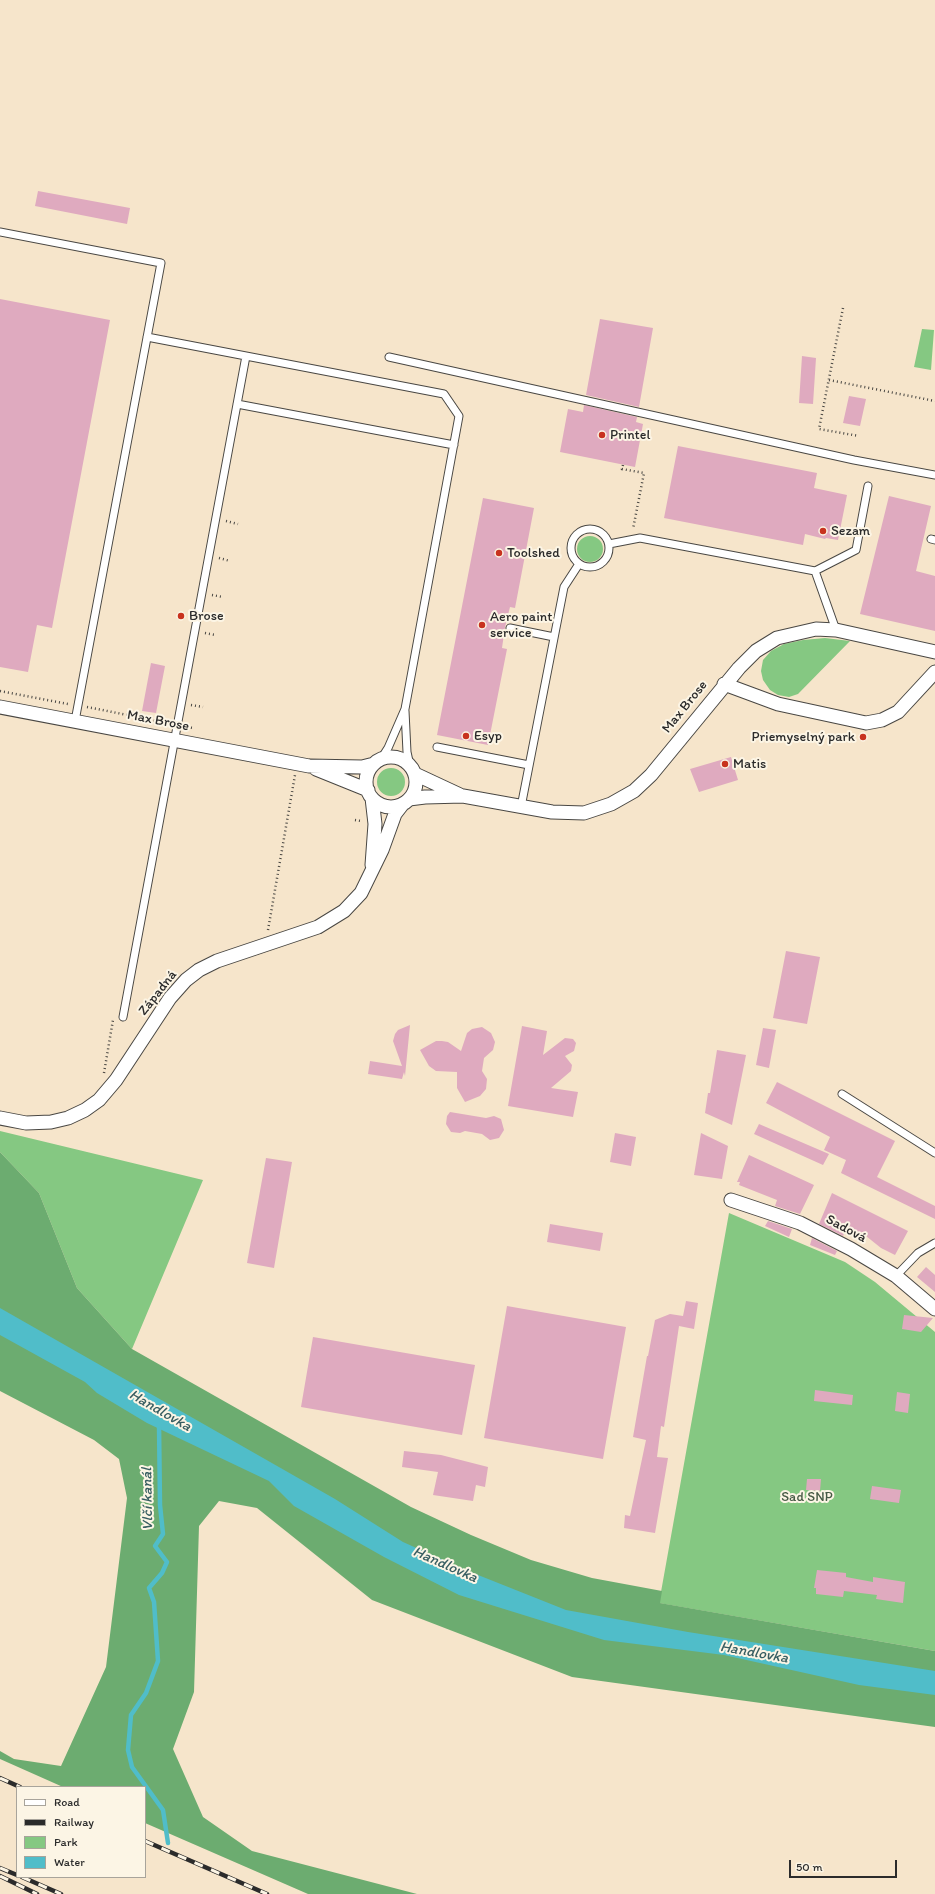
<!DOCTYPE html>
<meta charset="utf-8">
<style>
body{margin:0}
#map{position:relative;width:935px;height:1894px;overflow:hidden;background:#f6e5cb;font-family:Itim,sans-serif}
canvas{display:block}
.legend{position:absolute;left:16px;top:1786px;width:130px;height:92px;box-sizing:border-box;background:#fcf5e5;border:1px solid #a8a49b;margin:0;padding:5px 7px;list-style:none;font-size:12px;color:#2b2b2b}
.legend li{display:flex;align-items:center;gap:8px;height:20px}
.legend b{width:20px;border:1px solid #a8a49b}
.scale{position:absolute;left:789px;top:1860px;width:108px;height:18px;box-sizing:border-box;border:2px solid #2b2b2b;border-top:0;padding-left:5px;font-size:12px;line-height:14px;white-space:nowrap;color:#2b2b2b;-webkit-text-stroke:3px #fcf5e5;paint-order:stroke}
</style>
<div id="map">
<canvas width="935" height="1894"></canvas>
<ul class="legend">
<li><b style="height:5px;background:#fff"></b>Road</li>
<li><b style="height:5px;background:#2b2b2b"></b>Railway</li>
<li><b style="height:11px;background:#85c882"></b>Park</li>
<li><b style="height:11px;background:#50bdc9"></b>Water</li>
</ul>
<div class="scale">50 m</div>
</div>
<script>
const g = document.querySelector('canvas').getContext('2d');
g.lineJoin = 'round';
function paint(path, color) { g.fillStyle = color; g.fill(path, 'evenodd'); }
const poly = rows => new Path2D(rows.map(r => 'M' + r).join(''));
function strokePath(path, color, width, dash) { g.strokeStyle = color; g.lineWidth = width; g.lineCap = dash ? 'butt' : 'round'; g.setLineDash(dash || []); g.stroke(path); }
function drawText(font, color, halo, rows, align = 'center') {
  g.font = font + ' Itim,sans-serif'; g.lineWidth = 4; g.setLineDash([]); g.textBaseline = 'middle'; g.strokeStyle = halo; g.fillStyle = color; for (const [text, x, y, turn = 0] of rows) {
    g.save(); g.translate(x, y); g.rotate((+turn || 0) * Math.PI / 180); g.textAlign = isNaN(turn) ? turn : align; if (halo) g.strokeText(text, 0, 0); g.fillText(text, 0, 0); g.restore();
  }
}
paint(poly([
 [922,329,934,330,931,370,914,367],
 '577 549a13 13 0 1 1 26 0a13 13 0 1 1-26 0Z',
 [825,638,850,641,798,694,789,697,778,695,770,690,763,680,761,671,763,660,771,651,784,644,803,640],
 '377 782a14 14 0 1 1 28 0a14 14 0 1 1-28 0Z',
 [0,1131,203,1180,132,1349,77,1288,39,1193,0,1152],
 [729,1213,845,1262,875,1282,935,1332,935,1651,659,1603]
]), '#85c882');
paint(poly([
 [0,1152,39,1193,77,1288,132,1349,411,1507,471,1535,531,1560,592,1578,662,1591,660,1603,935,1651,935,1727,572,1677,372,1600,257,1508,219,1501,199,1526,194,1692,173,1749,203,1817,252,1851,417,1894,308,1894,145,1823,145,1787,63,1787,0,1759,0,1751,14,1759,61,1766,106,1667,127,1498,119,1459,94,1440,0,1391]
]), '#6cac70');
paint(poly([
 [0,1308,335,1499,403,1542,468,1571,566,1610,688,1632,935,1671,935,1695,859,1685,724,1655,604,1640,459,1595,384,1557,294,1506,269,1481,147,1423,97,1393,85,1382,0,1335]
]), '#50bdc9');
strokePath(poly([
 [159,1424,160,1505,163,1534,155,1546,167,1562,162,1573,149,1588,154,1602,158,1661,146,1693,131,1715,128,1750,132,1767,163,1810,168,1843]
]), '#50bdc9', 4.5);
paint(poly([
 [38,191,130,208,127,224,35,206],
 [0,299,110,320,52,628,37,625,28,672,0,667],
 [600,319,653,328,639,407,586,395],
 [802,356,816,358,813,404,799,403],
 [849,396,866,399,860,426,843,423],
 [584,405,637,417,636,422,643,424,635,467,560,452,568,409,583,412],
 [678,446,817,473,814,488,847,495,838,540,826,538,825,539,805,534,803,545,664,518],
 [889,496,931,506,916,571,935,576,935,631,860,614],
 [483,498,534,508,515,608,510,607,505,627,502,648,507,649,488,745,437,735],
 [151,663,165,666,156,713,142,711],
 [731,757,738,780,699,792,690,769],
 [786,951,820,957,807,1024,773,1018],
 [410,1025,405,1076,404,1072,402,1079,368,1074,370,1061,402,1066,393,1041,395,1034,398,1030],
 [522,1026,547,1031,543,1055,565,1038,573,1039,576,1043,574,1051,565,1056,572,1065,571,1071,551,1088,578,1092,573,1117,508,1106],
 [482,1027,491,1033,495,1042,493,1050,484,1058,482,1071,487,1079,486,1089,480,1096,465,1102,457,1088,457,1072,436,1071,429,1066,420,1050,436,1041,442,1041,448,1042,461,1051,467,1033,472,1029],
 [763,1028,776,1030,769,1068,756,1065],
 [717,1050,746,1055,732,1125,705,1113,708,1093,710,1093],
 [777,1082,895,1141,877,1177,935,1206,935,1219,841,1173,846,1160,824,1150,830,1137,766,1103],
 [450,1112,486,1118,494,1116,501,1119,504,1130,499,1138,490,1140,482,1134,465,1131,460,1133,451,1132,446,1124,447,1116],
 [759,1124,829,1154,823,1165,754,1134],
 [615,1133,636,1137,631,1166,610,1162],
 [701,1133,728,1146,722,1179,694,1175],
 [749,1155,814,1185,800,1214,775,1206,777,1200,739,1185,740,1182,737,1182],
 [266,1158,292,1162,274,1268,247,1263],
 [832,1193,908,1231,895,1255,881,1248,861,1232,858,1237,845,1231,843,1236,819,1224],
 [768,1221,792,1229,789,1237,765,1226],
 [550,1224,603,1233,600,1251,547,1242],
 [812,1238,837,1251,835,1255,810,1245],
 [926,1267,935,1275,935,1292,917,1277],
 [686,1301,698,1303,694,1329,679,1326,664,1427,661,1426,657,1457,668,1458,655,1533,624,1528,625,1515,630,1516,646,1440,633,1437,647,1356,648,1356,655,1320,670,1314,683,1316],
 [507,1306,626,1327,603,1459,484,1438],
 [904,1315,933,1318,921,1332,902,1329],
 [313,1337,475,1365,462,1435,301,1407],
 [815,1390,853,1395,852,1405,814,1401],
 [897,1392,910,1394,908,1413,895,1411],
 [404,1451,441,1455,488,1467,485,1487,476,1485,473,1501,433,1495,438,1472,402,1467],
 [807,1479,821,1479,820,1491,806,1490],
 [872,1486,901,1490,899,1503,870,1499],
 [817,1570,846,1573,846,1577,873,1582,873,1577,905,1582,903,1603,876,1599,877,1595,844,1591,843,1597,816,1594,816,1588,814,1588]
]), '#dfaabf');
const service = poly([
 [0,232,161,263,75,721],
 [147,337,246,356],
 [389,357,854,460,935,475],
 [237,404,454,445],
 '571 548a19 19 0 1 1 38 0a19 19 0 1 1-38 0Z',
 [931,539,935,540],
 [609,544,640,538,815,571,836,630],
 [815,571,856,550,868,486],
 [510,628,554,637],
 [405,711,407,752,410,766],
 [437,747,529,765],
 [521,807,564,587,579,564],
 [123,1017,246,356,444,394,459,416,405,709,388,748,381,759],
 [842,1094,935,1153],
 [896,1276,918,1253,935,1243]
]);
const minor = poly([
 [724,684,778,704,866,723,882,720,898,712,935,672],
 [0,707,309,766,362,767,374,764],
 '366 782a25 25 0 1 1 50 0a25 25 0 1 1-50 0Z',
 [316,769,368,790],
 [415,774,460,795],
 [409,799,425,797,463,796,552,812,584,813,611,804,634,791,651,775,739,668,756,651,777,638,816,629,836,630,935,652],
 [372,865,375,824,372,798],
 [0,1118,26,1123,51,1122,68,1118,85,1110,99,1100,116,1080,170,998,186,980,199,970,217,961,318,927,344,911,361,893,382,850,395,814,402,805],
 [731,1200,800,1223,851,1249,896,1276,935,1309]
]);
strokePath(service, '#494743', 9);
strokePath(minor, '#494743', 15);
strokePath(poly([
 [843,308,819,429,859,436],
 [829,380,935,401],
 [623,465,622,469,644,473,633,529],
 [226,521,238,524],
 [219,558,230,561],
 [212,595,223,597],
 [205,633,215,635],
 [0,691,68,704],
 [191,705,203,707],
 [87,707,168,723],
 [187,727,193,728],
 [355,820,361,821],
 [268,930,295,775],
 [104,1073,113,1020]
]), '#494743', 2.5, [1, 3]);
strokePath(service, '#fff', 7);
strokePath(minor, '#fff', 13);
const rail = poly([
 [0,1778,20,1787],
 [145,1841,267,1894],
 [0,1868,17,1875],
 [0,1876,37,1894],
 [22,1877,61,1894]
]);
strokePath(rail, '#2b2b2b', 4.5);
strokePath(rail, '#fcf5e5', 3, [9]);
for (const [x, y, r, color] of [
 [602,435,4,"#c8321e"],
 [823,531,4,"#c8321e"],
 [499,553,4,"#c8321e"],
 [181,616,4,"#c8321e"],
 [482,625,4,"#c8321e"],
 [466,736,4,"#c8321e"],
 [863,737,4,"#c8321e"],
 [725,764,4,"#c8321e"]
]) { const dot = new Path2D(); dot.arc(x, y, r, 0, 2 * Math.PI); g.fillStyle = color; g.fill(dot); strokePath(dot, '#fcf5e5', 1.5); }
drawText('14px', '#2b2b2b', '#fcf5e5', [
 ["Printel",610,435],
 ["Sezam",831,531],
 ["Toolshed",507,553],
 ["Brose",189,616],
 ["Aero paint",490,617],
 ["service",490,633],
 ["Esyp",474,736],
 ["Priemyselný park",855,737,"right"],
 ["Matis",733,764]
], 'left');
drawText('14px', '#2b2b2b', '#fcf5e5', [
 ["Max Brose",685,707,-51],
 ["Max Brose",158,721,11],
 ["Západná",158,993,-52],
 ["Sadová",846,1229,28]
]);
drawText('14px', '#465a45', '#fcf5e5', [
 ["Sad SNP",807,1497]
]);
drawText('italic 15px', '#385e62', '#fcf5e5', [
 ["Handlovka",160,1411,30],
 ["Vlčí kanál",148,1499,-91],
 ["Handlovka",445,1565,24],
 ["Handlovka",754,1653,10]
]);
</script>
